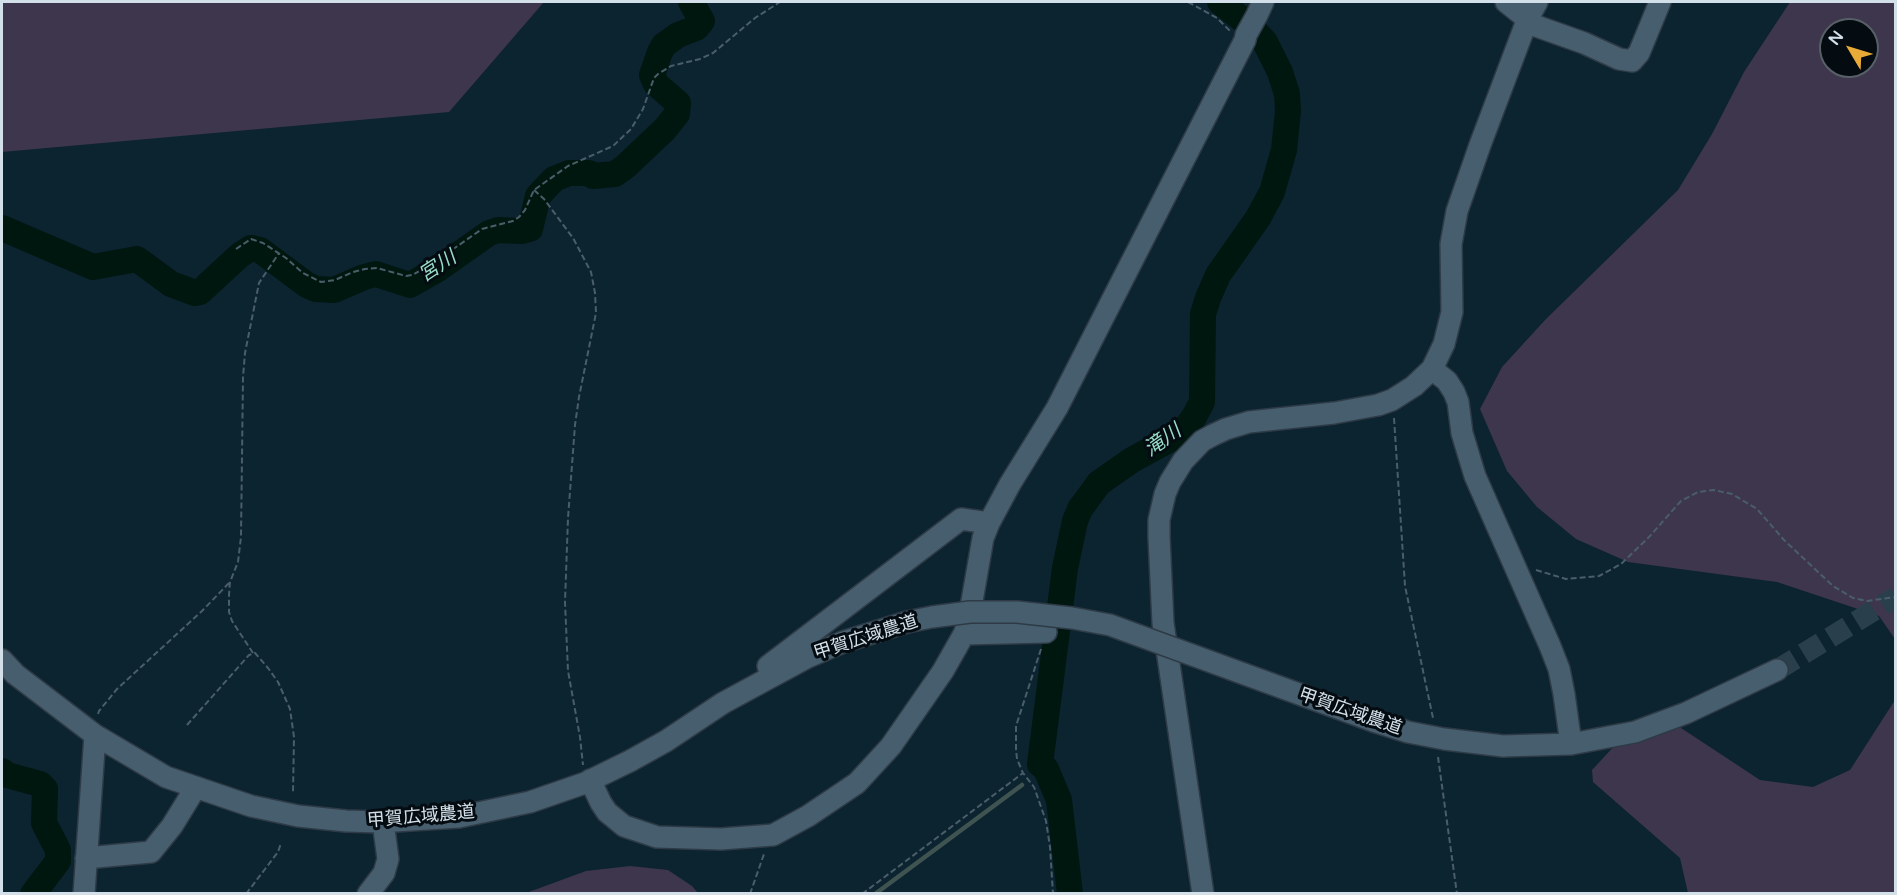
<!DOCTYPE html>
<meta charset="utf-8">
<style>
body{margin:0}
#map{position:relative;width:1897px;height:895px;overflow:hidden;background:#0c2330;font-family:"Varela Round",sans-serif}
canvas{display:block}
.frame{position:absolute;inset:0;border:3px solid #d3e0e9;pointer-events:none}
.north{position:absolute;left:1819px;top:18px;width:60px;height:60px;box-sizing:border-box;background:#040b11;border:2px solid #576067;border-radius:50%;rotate:308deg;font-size:16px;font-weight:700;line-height:24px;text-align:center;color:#d3e0e9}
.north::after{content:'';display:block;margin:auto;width:21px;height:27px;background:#e8ab37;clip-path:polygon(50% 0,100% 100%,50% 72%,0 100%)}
</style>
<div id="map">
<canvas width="1897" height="895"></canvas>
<div class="frame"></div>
<div class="north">N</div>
</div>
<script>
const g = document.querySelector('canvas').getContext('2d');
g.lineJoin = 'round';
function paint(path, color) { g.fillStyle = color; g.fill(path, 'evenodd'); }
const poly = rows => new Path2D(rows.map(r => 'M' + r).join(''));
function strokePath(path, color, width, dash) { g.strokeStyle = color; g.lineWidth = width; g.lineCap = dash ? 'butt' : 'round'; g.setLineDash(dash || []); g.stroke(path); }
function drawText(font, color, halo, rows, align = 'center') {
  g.font = font + ' "Varela Round","Noto Sans JP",sans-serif'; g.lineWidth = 6; g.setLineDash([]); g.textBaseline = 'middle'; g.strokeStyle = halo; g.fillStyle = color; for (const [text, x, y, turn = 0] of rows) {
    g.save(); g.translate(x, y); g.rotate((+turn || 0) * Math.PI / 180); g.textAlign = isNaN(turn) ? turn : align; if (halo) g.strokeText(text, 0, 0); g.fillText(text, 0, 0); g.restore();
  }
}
paint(poly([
 [2,2,544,2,449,112,2,152],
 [1790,2,1895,2,1895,639,1879,616,1777,582,1628,562,1576,539,1537,507,1507,471,1480,409,1502,367,1545,320,1678,190,1712,134,1744,72],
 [1831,30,1867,30,1867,66,1831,66],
 [1895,690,1895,893,1688,893,1680,858,1593,782,1592,770,1630,729,1675,724,1760,780,1813,787,1850,770,1895,700],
 [630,866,668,870,692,886,698,893,526,893,586,871]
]), '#3e364c');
strokePath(poly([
 [875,894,1022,785]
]), '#3f5351', 4.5);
strokePath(poly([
 [2,228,93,267,137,259,171,284,195,293,200,292,240,255,251,248,260,250,307,285,316,289,334,290,364,277,376,274,410,285,438,269,489,233,498,230,522,231,530,229,538,196,554,179,569,173,589,173,593,176,615,174,626,166,665,129,677,114,678,103,656,84,652,75,660,52,664,45,678,35,696,28,702,21,691,2],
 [2,771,7,775,40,784,45,789,44,823,58,850,58,861,33,894],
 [1070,894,1059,800,1046,769,1040,764,1065,568,1075,521,1080,509,1099,483,1132,460,1174,437,1186,428,1194,417,1202,402,1203,314,1208,298,1218,275,1258,218,1272,192,1284,150,1288,111,1287,94,1280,72,1265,42,1247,23,1220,2]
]), '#001710', 26);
strokePath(poly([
 [1777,670,1896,597]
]), '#2a3f4c', 21, [21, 10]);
const minor = poly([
 [1506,2,1536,26,1584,43,1619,59,1632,61,1639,53,1660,2],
 [1432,369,1447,381,1454,392,1458,402,1462,433,1475,476,1550,646,1559,669,1564,694,1571,744],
 [964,634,1046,632],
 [2,660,15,674,95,735,166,777,251,806,298,816,346,821,379,822,459,817,530,802,585,783,630,761,666,741,723,703,808,657,843,642,907,622],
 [768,666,961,519,989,523],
 [1503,746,1571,744,1635,732,1686,713,1777,670],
 [590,780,601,803,607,812,624,826,657,837,721,839,773,835,808,816,857,783,891,746,943,671,964,634,968,624,983,538,989,523,1010,484,1057,408,1245,40,1246,35,1257,15,1263,2],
 [86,858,151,852,172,826,196,787],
 [84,894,95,735],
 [368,894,384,873,388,859,383,822],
 [1203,894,1163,623,1159,537,1159,520,1165,494,1170,482,1183,461,1202,441,1213,435,1226,429,1249,422,1334,413,1378,405,1392,400,1414,386,1432,369,1444,344,1452,312,1451,244,1457,211,1480,145,1528,18,1537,2]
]);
strokePath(minor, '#2e3b46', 24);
strokePath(poly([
 [1188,2,1217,18,1230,31],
 [534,190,544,199,573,238,591,272,595,293,596,313,579,397,575,425,568,518,565,602,568,671,580,737,583,765],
 [236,249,251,239,263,243,286,258,303,273,321,282,335,280,353,272,365,269,377,268,406,276,412,275,429,266,482,229,513,221,519,217,525,210,534,190,568,166,613,146,631,129,643,109,654,78,658,74,671,66,700,59,713,53,755,18,780,2],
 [1394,418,1405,586,1433,718],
 [1536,570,1566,579,1599,576,1621,564,1649,537,1681,501,1698,492,1714,490,1732,494,1757,509,1784,540,1833,586,1853,598,1867,601,1896,597],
 [1041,649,1016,726,1016,749,1017,759,1023,773,1034,787,1046,821,1050,847,1053,894],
 [253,653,232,621,229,612,229,595,230,582,238,562,241,537,243,377,245,353,259,283,279,253],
 [98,714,99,711,117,689,202,611,229,583],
 [187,725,249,655,255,653,268,668,278,682,290,709,294,737,293,793],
 [1438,757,1457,894],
 [246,894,278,852,281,843],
 [750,894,764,854],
 [862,894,1023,773]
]), '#4a5e6a', 2, [6, 3]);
strokePath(minor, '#465e6e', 21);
const minorBridge = poly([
 [907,622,932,617,970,612,1017,612,1072,618,1110,625,1373,721,1408,732,1444,739,1503,746]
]);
strokePath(minorBridge, '#2e3b46', 24, []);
strokePath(minorBridge, '#465e6e', 21);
drawText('18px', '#d3e0e9', '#040b11', [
 ["甲賀広域農道",866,638,-18],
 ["甲賀広域農道",1350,712,19],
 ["甲賀広域農道",421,817,-5]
]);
drawText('italic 20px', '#97ddc8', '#040b11', [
 ["宮川",438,267,-33],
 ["滝川",1163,441,-35]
]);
</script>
